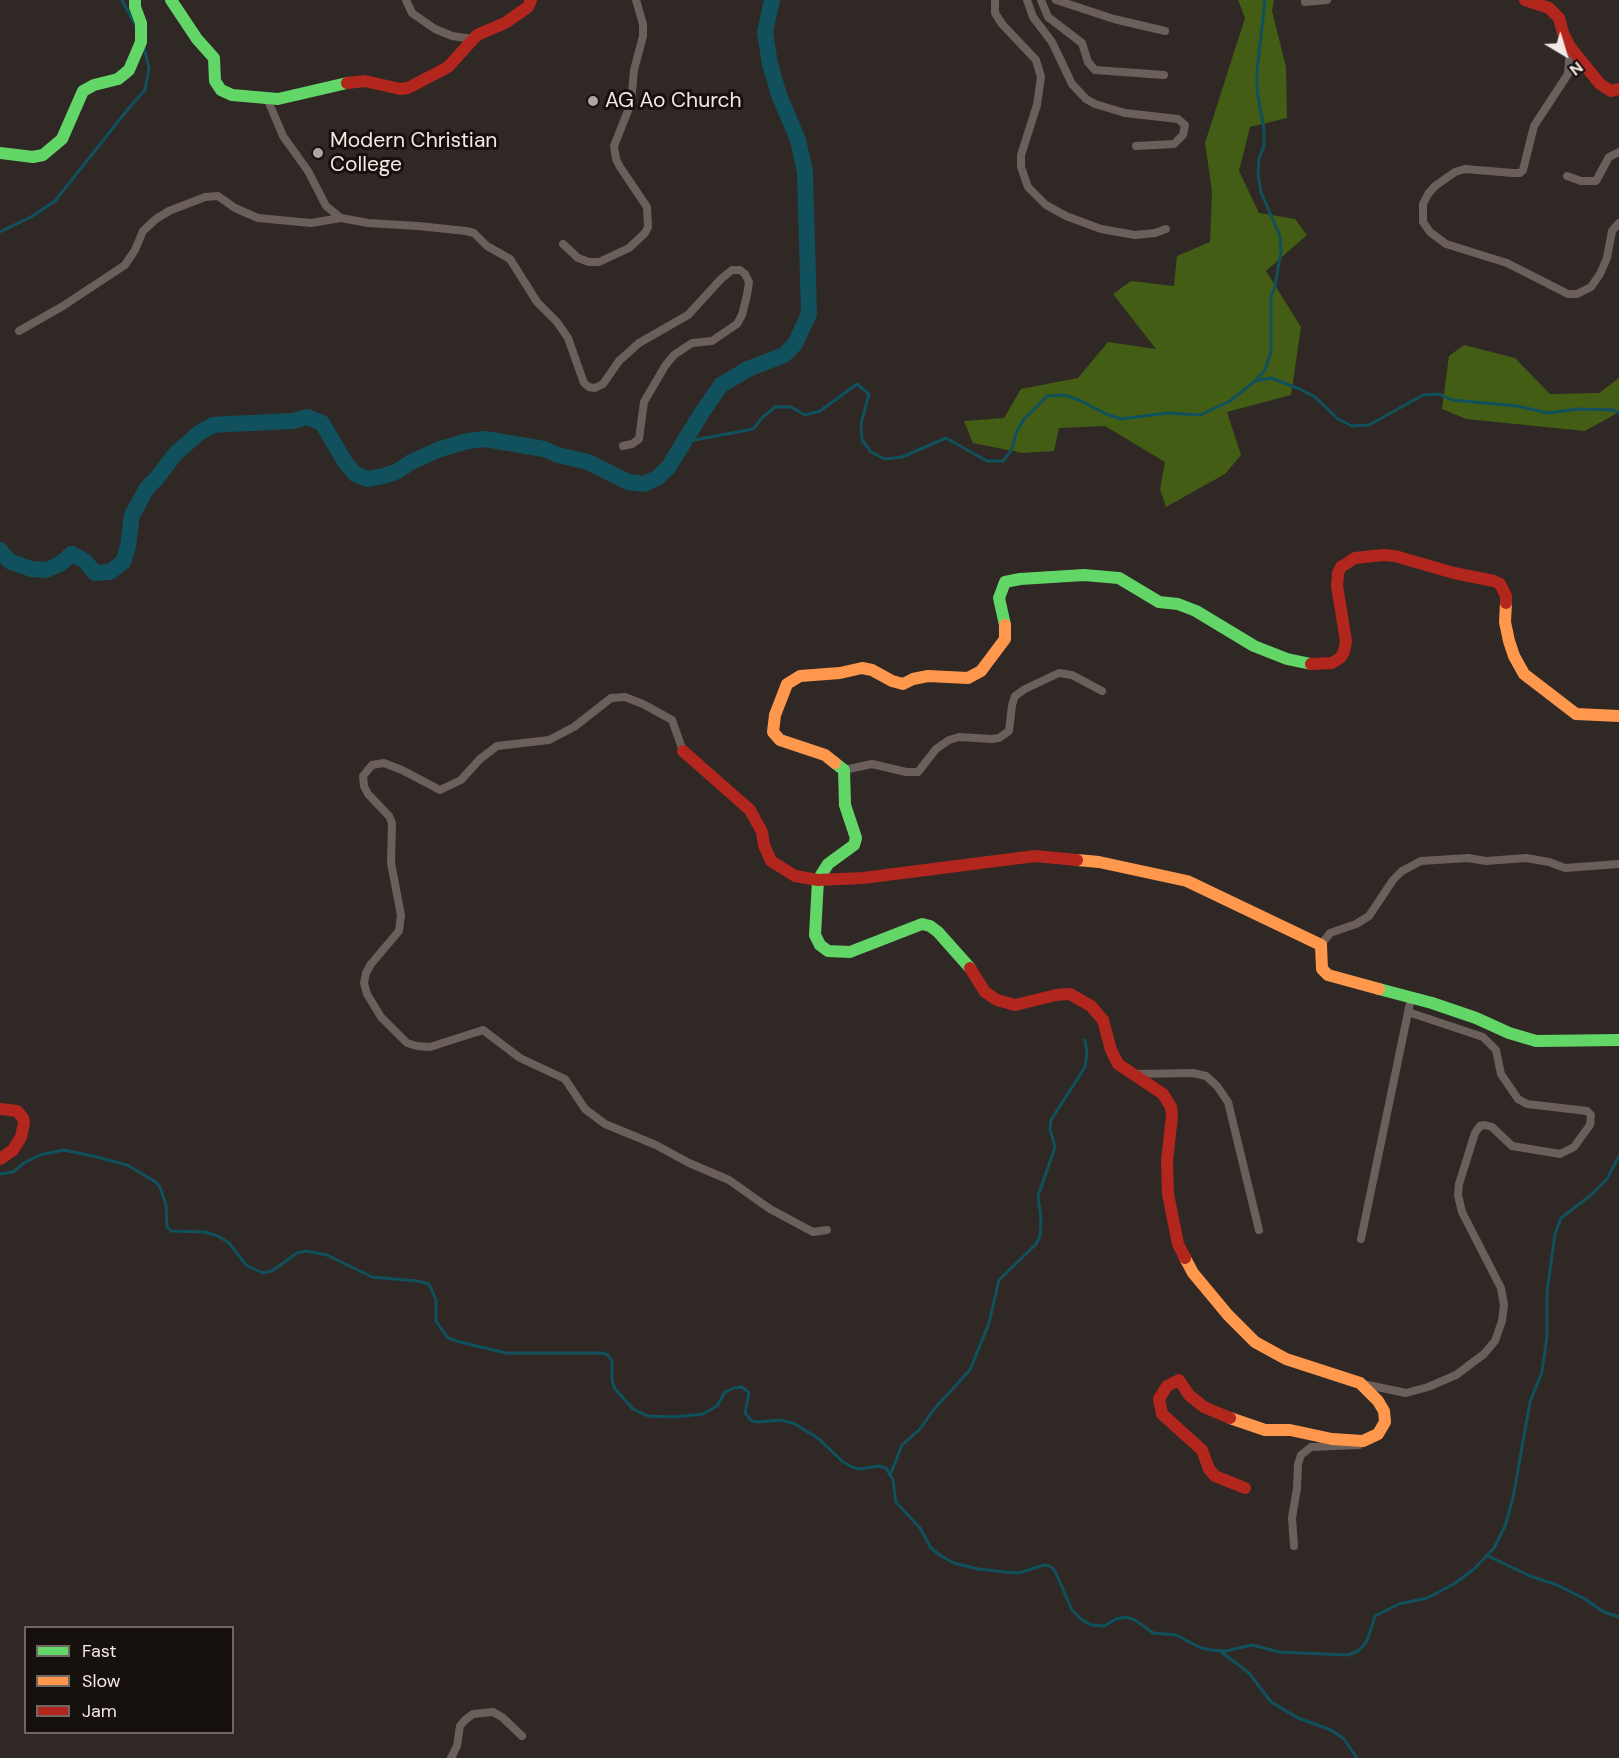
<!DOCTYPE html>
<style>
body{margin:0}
#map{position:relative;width:1619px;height:1758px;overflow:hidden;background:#2f2825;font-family:"DM Sans",sans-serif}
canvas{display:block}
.legend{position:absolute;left:24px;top:1626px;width:210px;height:108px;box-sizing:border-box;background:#17110e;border:2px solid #6f6764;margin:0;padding:8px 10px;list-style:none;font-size:18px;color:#f3e9e5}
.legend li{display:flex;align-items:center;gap:12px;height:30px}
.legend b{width:30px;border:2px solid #6f6764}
.north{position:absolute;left:1535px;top:24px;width:60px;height:60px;-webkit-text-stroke:4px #17110e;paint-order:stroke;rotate:142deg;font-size:16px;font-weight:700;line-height:24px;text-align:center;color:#f3e9e5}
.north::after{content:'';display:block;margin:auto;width:21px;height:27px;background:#f3e9e5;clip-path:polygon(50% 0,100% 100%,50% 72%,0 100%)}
</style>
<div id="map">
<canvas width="1619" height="1758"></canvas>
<ul class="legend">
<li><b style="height:8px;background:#63d668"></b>Fast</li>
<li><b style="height:8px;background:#ff974d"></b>Slow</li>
<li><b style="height:8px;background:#b3261e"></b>Jam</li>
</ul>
<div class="north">N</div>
</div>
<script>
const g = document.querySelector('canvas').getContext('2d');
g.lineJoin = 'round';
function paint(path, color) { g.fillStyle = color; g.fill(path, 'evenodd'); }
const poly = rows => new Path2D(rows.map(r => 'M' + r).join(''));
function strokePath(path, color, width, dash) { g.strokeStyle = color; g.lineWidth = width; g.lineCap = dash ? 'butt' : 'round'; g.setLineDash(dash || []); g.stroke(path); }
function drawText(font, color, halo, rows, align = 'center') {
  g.font = font + ' "DM Sans",sans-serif'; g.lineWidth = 6; g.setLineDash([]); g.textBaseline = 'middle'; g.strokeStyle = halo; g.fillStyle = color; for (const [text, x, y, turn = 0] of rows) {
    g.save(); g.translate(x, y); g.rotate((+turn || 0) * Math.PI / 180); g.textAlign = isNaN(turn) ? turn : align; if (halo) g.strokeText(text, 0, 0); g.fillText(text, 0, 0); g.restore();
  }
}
paint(poly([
 [1238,0,1274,0,1272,11,1286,67,1287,118,1250,127,1239,171,1259,213,1295,219,1307,235,1266,271,1301,327,1291,395,1227,412,1241,455,1225,474,1166,507,1160,489,1165,462,1105,426,1059,428,1054,451,1023,453,973,443,964,421,1004,418,1021,389,1078,378,1108,342,1156,349,1113,294,1131,281,1174,286,1177,256,1210,242,1212,191,1205,143,1245,18],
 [1464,345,1515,358,1550,394,1599,393,1619,378,1619,412,1585,431,1466,419,1442,409,1449,356]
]), '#435e14');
strokePath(poly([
 [122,0,137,28],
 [0,232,31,217,55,201,128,109,145,90,149,68,144,48],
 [1255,381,1265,370,1271,352,1271,296,1275,287,1281,250,1280,236,1261,192,1258,174,1259,159,1264,146,1264,129,1257,90,1257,71,1265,0],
 [684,442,753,429,763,417,775,407,791,407,805,415,820,411,857,384,869,394,861,424,862,440,871,452,885,459,902,457,946,438,987,461,1003,461,1012,449,1016,433,1024,419,1047,396,1064,395,1079,400,1106,414,1121,419,1167,413,1200,415,1230,401,1255,381,1271,378,1300,389,1315,397,1338,419,1352,426,1369,425,1423,395,1439,394,1452,400,1517,406,1548,413,1579,409,1613,410,1619,413],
 [0,1174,13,1172,24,1163,40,1155,63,1150,93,1156,127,1165,156,1182,160,1187,166,1205,167,1227,171,1231,205,1232,218,1236,229,1243,247,1266,263,1273,272,1271,297,1253,306,1251,327,1255,372,1277,417,1281,429,1284,436,1300,436,1321,448,1338,460,1342,506,1353,602,1353,608,1355,612,1361,612,1380,615,1389,633,1409,648,1416,674,1417,703,1414,717,1406,725,1392,734,1388,742,1387,749,1393,745,1413,752,1421,758,1422,781,1420,795,1424,819,1439,843,1462,852,1467,860,1469,879,1466,886,1468,893,1480,896,1502,920,1528,931,1548,941,1556,954,1563,978,1569,1005,1572,1019,1573,1044,1565,1050,1566,1055,1571,1072,1610,1081,1619,1091,1625,1104,1626,1116,1619,1126,1617,1135,1620,1153,1633,1176,1635,1201,1648,1211,1650,1226,1651,1252,1645,1280,1652,1348,1655,1358,1651,1364,1645,1368,1638,1375,1616,1399,1604,1427,1598,1454,1584,1474,1569,1494,1548,1505,1526,1513,1498,1530,1402,1542,1372,1547,1336,1547,1292,1555,1234,1561,1218,1591,1195,1607,1179,1619,1156],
 [891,1473,902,1445,920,1429,935,1408,970,1370,989,1323,999,1280,1036,1244,1040,1236,1041,1219,1038,1196,1055,1147,1050,1129,1051,1120,1085,1067,1087,1053,1085,1040],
 [1488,1556,1530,1576,1557,1585,1585,1599,1604,1612,1619,1617],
 [1220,1651,1249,1673,1271,1702,1298,1718,1331,1730,1344,1739,1357,1758]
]), '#10515d', 3);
strokePath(poly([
 [0,550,9,561,31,569,46,570,60,564,72,554,85,561,95,573,110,572,123,562,128,546,132,515,147,488,157,478,176,453,199,433,213,425,229,424,293,421,307,417,322,423,345,462,355,474,368,479,384,476,398,471,411,462,440,449,468,441,485,439,544,449,558,455,588,462,628,482,644,484,657,478,668,468,701,414,721,385,748,369,784,355,795,344,809,314,805,172,798,140,779,95,770,64,765,32,772,0]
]), '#10515d', 16);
strokePath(poly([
 [406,0,412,13,435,29,452,36,473,39],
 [995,0,995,13,1002,24,1036,60,1041,77,1037,105,1021,155,1021,167,1028,187,1046,205,1066,216,1101,229,1135,235,1155,233,1166,229],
 [1027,0,1033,17,1052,42,1072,84,1086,99,1095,104,1125,113,1178,119,1185,125,1183,135,1174,144,1136,146],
 [1041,0,1048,17,1082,43,1088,62,1095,70,1164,75],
 [1056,0,1114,19,1165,31],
 [1305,2,1327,0],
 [1570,47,1568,74,1534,126,1523,170,1520,173,1513,173,1465,169,1455,172,1435,186,1428,194,1423,204,1423,222,1430,232,1446,244,1507,263,1568,294,1577,294,1591,287,1600,274,1607,258,1612,231,1619,223],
 [267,98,283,136,308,171,326,206,341,218,368,223,418,226,466,231,474,233,487,246,510,259,537,302,557,322,568,338,584,383,589,387,595,388,603,384,619,361,639,343,688,315,721,279,732,270,740,270,745,274,749,282,747,295,742,315,737,324,712,341,692,343,674,355,665,366,644,402,639,439,632,444,623,446],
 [1567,176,1581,181,1596,181,1609,157,1619,152],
 [563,244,578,258,589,262,599,262,629,248,645,233,648,227,647,207,620,167,616,159,614,146,631,103,634,70,643,36,643,24,636,0],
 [19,331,63,306,125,265,135,250,143,231,156,219,169,211,205,197,218,196,235,208,258,218,311,223,341,218],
 [683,751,672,720,643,704,625,697,611,698,574,727,549,740,497,746,480,759,461,780,440,790,402,770,384,763,372,765,363,776,364,786,368,794,389,816,392,823,391,863,401,915,399,931,371,964,366,973,364,983,367,994,381,1017,407,1043,417,1046,430,1047,483,1030,520,1058,565,1079,585,1109,605,1124,656,1145,689,1163,729,1180,770,1209,813,1232,827,1230],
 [844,770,872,764,906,772,918,772,936,749,949,740,959,737,992,739,999,738,1009,731,1012,705,1015,696,1025,689,1059,673,1072,675,1102,691],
 [1321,945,1330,933,1356,924,1369,916,1393,880,1402,871,1421,861,1468,858,1486,861,1526,858,1549,862,1565,868,1619,864],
 [1134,1074,1193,1073,1206,1076,1217,1086,1228,1102,1259,1230],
 [1361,1239,1411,998],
 [1363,1384,1406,1393,1428,1387,1456,1375,1484,1354,1495,1341,1502,1321,1504,1305,1501,1288,1462,1212,1458,1195,1459,1184,1475,1133,1480,1126,1485,1125,1492,1127,1512,1146,1560,1154,1574,1147,1590,1125,1591,1115,1587,1111,1527,1104,1518,1099,1501,1074,1496,1050,1483,1037,1408,1012],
 [1294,1546,1292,1518,1297,1488,1298,1464,1301,1455,1311,1447,1359,1445],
 [451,1758,457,1746,460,1726,465,1720,473,1714,493,1712,502,1717,522,1736]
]), '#6b5f5c', 8);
strokePath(poly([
 [171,0,197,39,214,58,215,81,221,90,232,95,278,99,347,83],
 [0,153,33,157,43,155,62,139,83,91,94,85,118,79,129,70,141,42,141,23,135,7,135,0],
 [1005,625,999,598,1005,582,1020,579,1084,575,1119,578,1159,602,1178,604,1196,611,1254,646,1287,659,1311,664],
 [835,763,844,770,845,805,856,838,854,845,828,864,818,880,815,935,820,945,828,951,850,952,922,924,930,926,938,932,970,968],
 [1379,989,1432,1003,1476,1018,1509,1033,1536,1041,1619,1040]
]), '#63d668', 12);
strokePath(poly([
 [1506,603,1505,622,1509,641,1514,656,1524,674,1576,714,1619,716],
 [835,763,825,755,780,740,773,732,775,715,787,684,800,676,840,673,862,668,872,670,892,681,903,684,913,679,928,676,968,678,981,671,1005,639,1005,625],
 [1077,860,1099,862,1187,881,1321,945,1322,969,1328,975,1379,989],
 [1185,1258,1193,1273,1228,1315,1255,1342,1286,1359,1360,1383,1378,1401,1384,1411,1385,1422,1378,1434,1363,1441,1332,1439,1290,1430,1265,1430,1230,1418]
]), '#ff974d', 12);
strokePath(poly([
 [1525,0,1549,8,1559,18,1563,33,1570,47,1600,84,1611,91,1619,89],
 [347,83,365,81,400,89,408,88,448,67,477,35,505,23,528,7,531,0],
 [1311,664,1332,663,1340,658,1344,652,1346,641,1337,586,1338,573,1341,567,1355,558,1383,555,1395,556,1454,573,1494,581,1500,584,1506,596,1506,603],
 [683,751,750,810,762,832,764,845,771,861,795,876,818,880,863,878,1035,856,1077,860],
 [970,968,985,992,997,1000,1015,1005,1056,995,1070,994,1091,1006,1103,1020,1111,1050,1118,1064,1163,1094,1171,1107,1172,1116,1167,1161,1168,1194,1178,1244,1185,1258],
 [0,1109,17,1111,23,1118,24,1123,21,1137,13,1150,0,1159],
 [1230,1418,1204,1407,1189,1395,1179,1380,1167,1386,1159,1399,1162,1414,1202,1450,1209,1469,1215,1476,1245,1488]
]), '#b3261e', 12);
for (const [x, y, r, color] of [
 [593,101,6,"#aea5a2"],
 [318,153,6,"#aea5a2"]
]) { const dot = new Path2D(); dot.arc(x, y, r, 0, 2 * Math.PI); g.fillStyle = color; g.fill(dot); strokePath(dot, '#17110e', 2); }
drawText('21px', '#f3e9e5', '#17110e', [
 ["AG Ao Church",605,101],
 ["Modern Christian",330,141],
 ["College",330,165]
], 'left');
</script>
